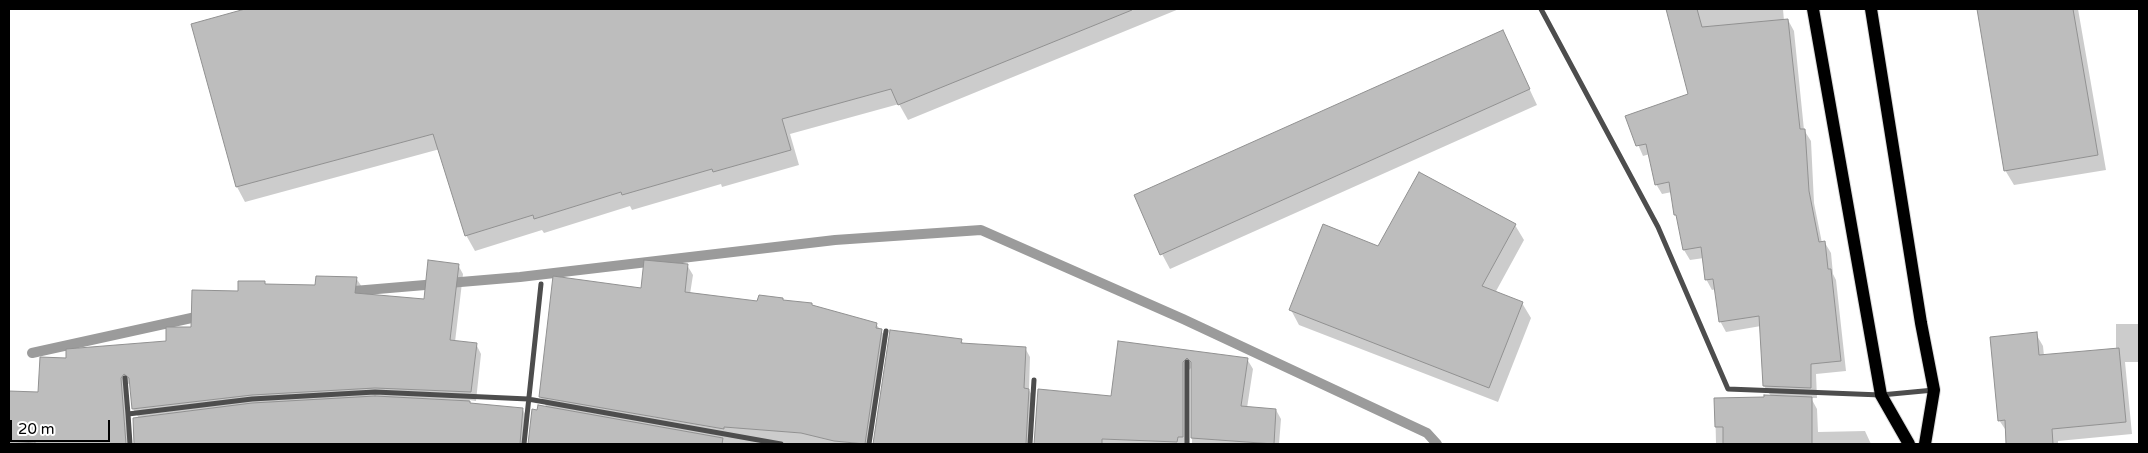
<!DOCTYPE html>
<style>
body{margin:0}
#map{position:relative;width:2148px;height:453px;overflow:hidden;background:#fff;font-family:"Varela Round",sans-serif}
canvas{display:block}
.frame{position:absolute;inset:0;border:10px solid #000;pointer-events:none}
.scale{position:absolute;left:10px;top:420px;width:100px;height:22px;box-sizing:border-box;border:2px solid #000;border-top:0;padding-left:6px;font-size:15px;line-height:18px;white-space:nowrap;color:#000;-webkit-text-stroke:4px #fff;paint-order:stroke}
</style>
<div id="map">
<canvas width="2148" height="453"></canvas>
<div class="frame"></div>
<div class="scale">20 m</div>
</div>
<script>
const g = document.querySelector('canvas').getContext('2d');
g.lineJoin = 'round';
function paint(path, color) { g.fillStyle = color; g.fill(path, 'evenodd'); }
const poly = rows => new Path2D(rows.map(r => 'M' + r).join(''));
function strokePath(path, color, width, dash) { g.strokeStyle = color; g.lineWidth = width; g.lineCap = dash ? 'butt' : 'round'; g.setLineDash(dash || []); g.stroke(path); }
paint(poly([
 [250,9,1179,9,908,120,899,104,790,134,799,165,722,187,721,184,632,210,630,206,544,233,542,230,475,251,466,235,440,149,245,202,237,187,192,24],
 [1689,9,1783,9,1784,21,1788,20,1794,31,1804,130,1811,141,1814,203,1822,243,1825,243,1831,253,1833,274,1836,280,1846,371,1816,374,1817,398,1811,398,1817,409,1818,432,1865,431,1871,444,1716,444,1715,399,1765,398,1771,396,1764,386,1761,326,1726,332,1720,321,1716,289,1712,290,1706,279,1704,258,1690,260,1684,250,1672,192,1662,194,1656,184,1650,154,1643,156,1626,117,1711,146],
 [1978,9,2078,9,2106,170,2014,185,2005,170],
 [1502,31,1537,105,1170,269,1162,254],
 [1515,225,1524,240,1495,293,1522,303,1531,318,1498,402,1299,325,1291,310,1379,248],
 [458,265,463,274,455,342,476,344,481,354,476,401,469,400,471,404,523,410,528,419,525,444,136,444,134,419,139,418,133,409,131,381,125,388,129,444,9,444,9,393,39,394,67,359,168,342,192,328,239,292,266,285,316,287,356,278,362,287,361,295,426,300],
 [687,265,693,275,690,294,758,302,783,301,876,324,887,339,871,444,530,444,533,411,539,411,547,408,540,396,642,290],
 [2116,324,2139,324,2139,362,2125,362,2132,434,2058,441,2058,444,2007,444,2007,432,1999,420,2036,334,2043,346,2044,356,2116,350],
 [891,331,961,340,964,345,1025,348,1030,357,1029,390,1034,399,1031,444,875,444],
 [1119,342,1247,359,1253,369,1247,408,1276,410,1281,419,1279,444,1192,444,1193,366,1187,372,1187,444,1036,444,1039,391,1112,397]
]), '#0003');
strokePath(poly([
 [342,292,520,277,835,240,981,230,1183,319,1427,433,1437,444],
 [32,353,205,315]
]), '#9b9b9b', 10);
const building = poly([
 [245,9,1132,9,1132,10,898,105,891,89,782,119,791,150,713,172,712,169,622,195,621,192,534,219,533,215,465,236,433,134,236,187,191,24,245,9],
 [1666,9,1697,9,1702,27,1788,19,1800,129,1805,129,1809,191,1819,242,1825,241,1828,269,1831,269,1841,361,1811,364,1811,388,1763,386,1759,316,1719,322,1713,279,1705,280,1701,247,1683,250,1676,215,1674,215,1669,182,1655,185,1646,144,1636,146,1625,116,1688,94,1666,9],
 [1977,9,2073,9,2098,155,2004,171,1977,9],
 [1503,30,1530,89,1160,255,1134,195,1503,30],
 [1419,172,1516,224,1482,286,1523,302,1489,388,1289,310,1323,224,1378,246,1419,172],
 [428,260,459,264,450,340,477,343,471,392,375,388,252,395,132,409,129,378,124,374,121,378,126,444,35,444,35,442,9,444,9,391,38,392,40,357,66,358,66,349,166,341,166,327,191,327,192,290,238,291,238,281,265,281,265,284,315,285,316,276,357,277,355,293,424,299,428,260],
 [644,260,688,264,685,292,757,301,759,295,783,298,783,300,812,303,812,305,877,323,876,328,882,329,865,444,834,441,801,433,724,427,724,429,539,397,553,276,641,288,644,260],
 [890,330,962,339,961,343,1026,347,1024,388,1029,389,1026,444,873,444,890,330],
 [2037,332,2039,355,2119,348,2126,422,2052,429,2053,444,2006,444,2005,420,1998,421,1990,337,2037,332],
 [1118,341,1248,358,1241,406,1276,409,1274,444,1191,438,1191,362,1187,358,1183,362,1183,437,1178,437,1177,442,1102,439,1102,444,1034,444,1038,389,1111,396,1118,341],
 [1764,395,1812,397,1812,444,1723,444,1723,427,1715,427,1714,398,1764,397,1764,395],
 [375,396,470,401,470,403,523,408,520,444,134,444,133,418,252,403,375,396],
 [538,405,723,438,722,444,528,444,532,409,537,410,538,405]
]);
paint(building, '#bdbdbd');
strokePath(building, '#919191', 1);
const primary = poly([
 [1813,9,1881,395,1909,444],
 [1871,9,1921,323,1934,390,1925,444]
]);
strokePath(primary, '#dbdbdb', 14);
strokePath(poly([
 [1541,9,1658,227,1728,389,1881,395,1934,390],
 [1187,362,1187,444],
 [125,378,128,414],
 [130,444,128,414,252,399,375,392,528,399,781,444],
 [524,444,541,284],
 [869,444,886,331],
 [1030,444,1034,380]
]), '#4d4d4d', 5);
strokePath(primary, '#000', 12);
</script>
